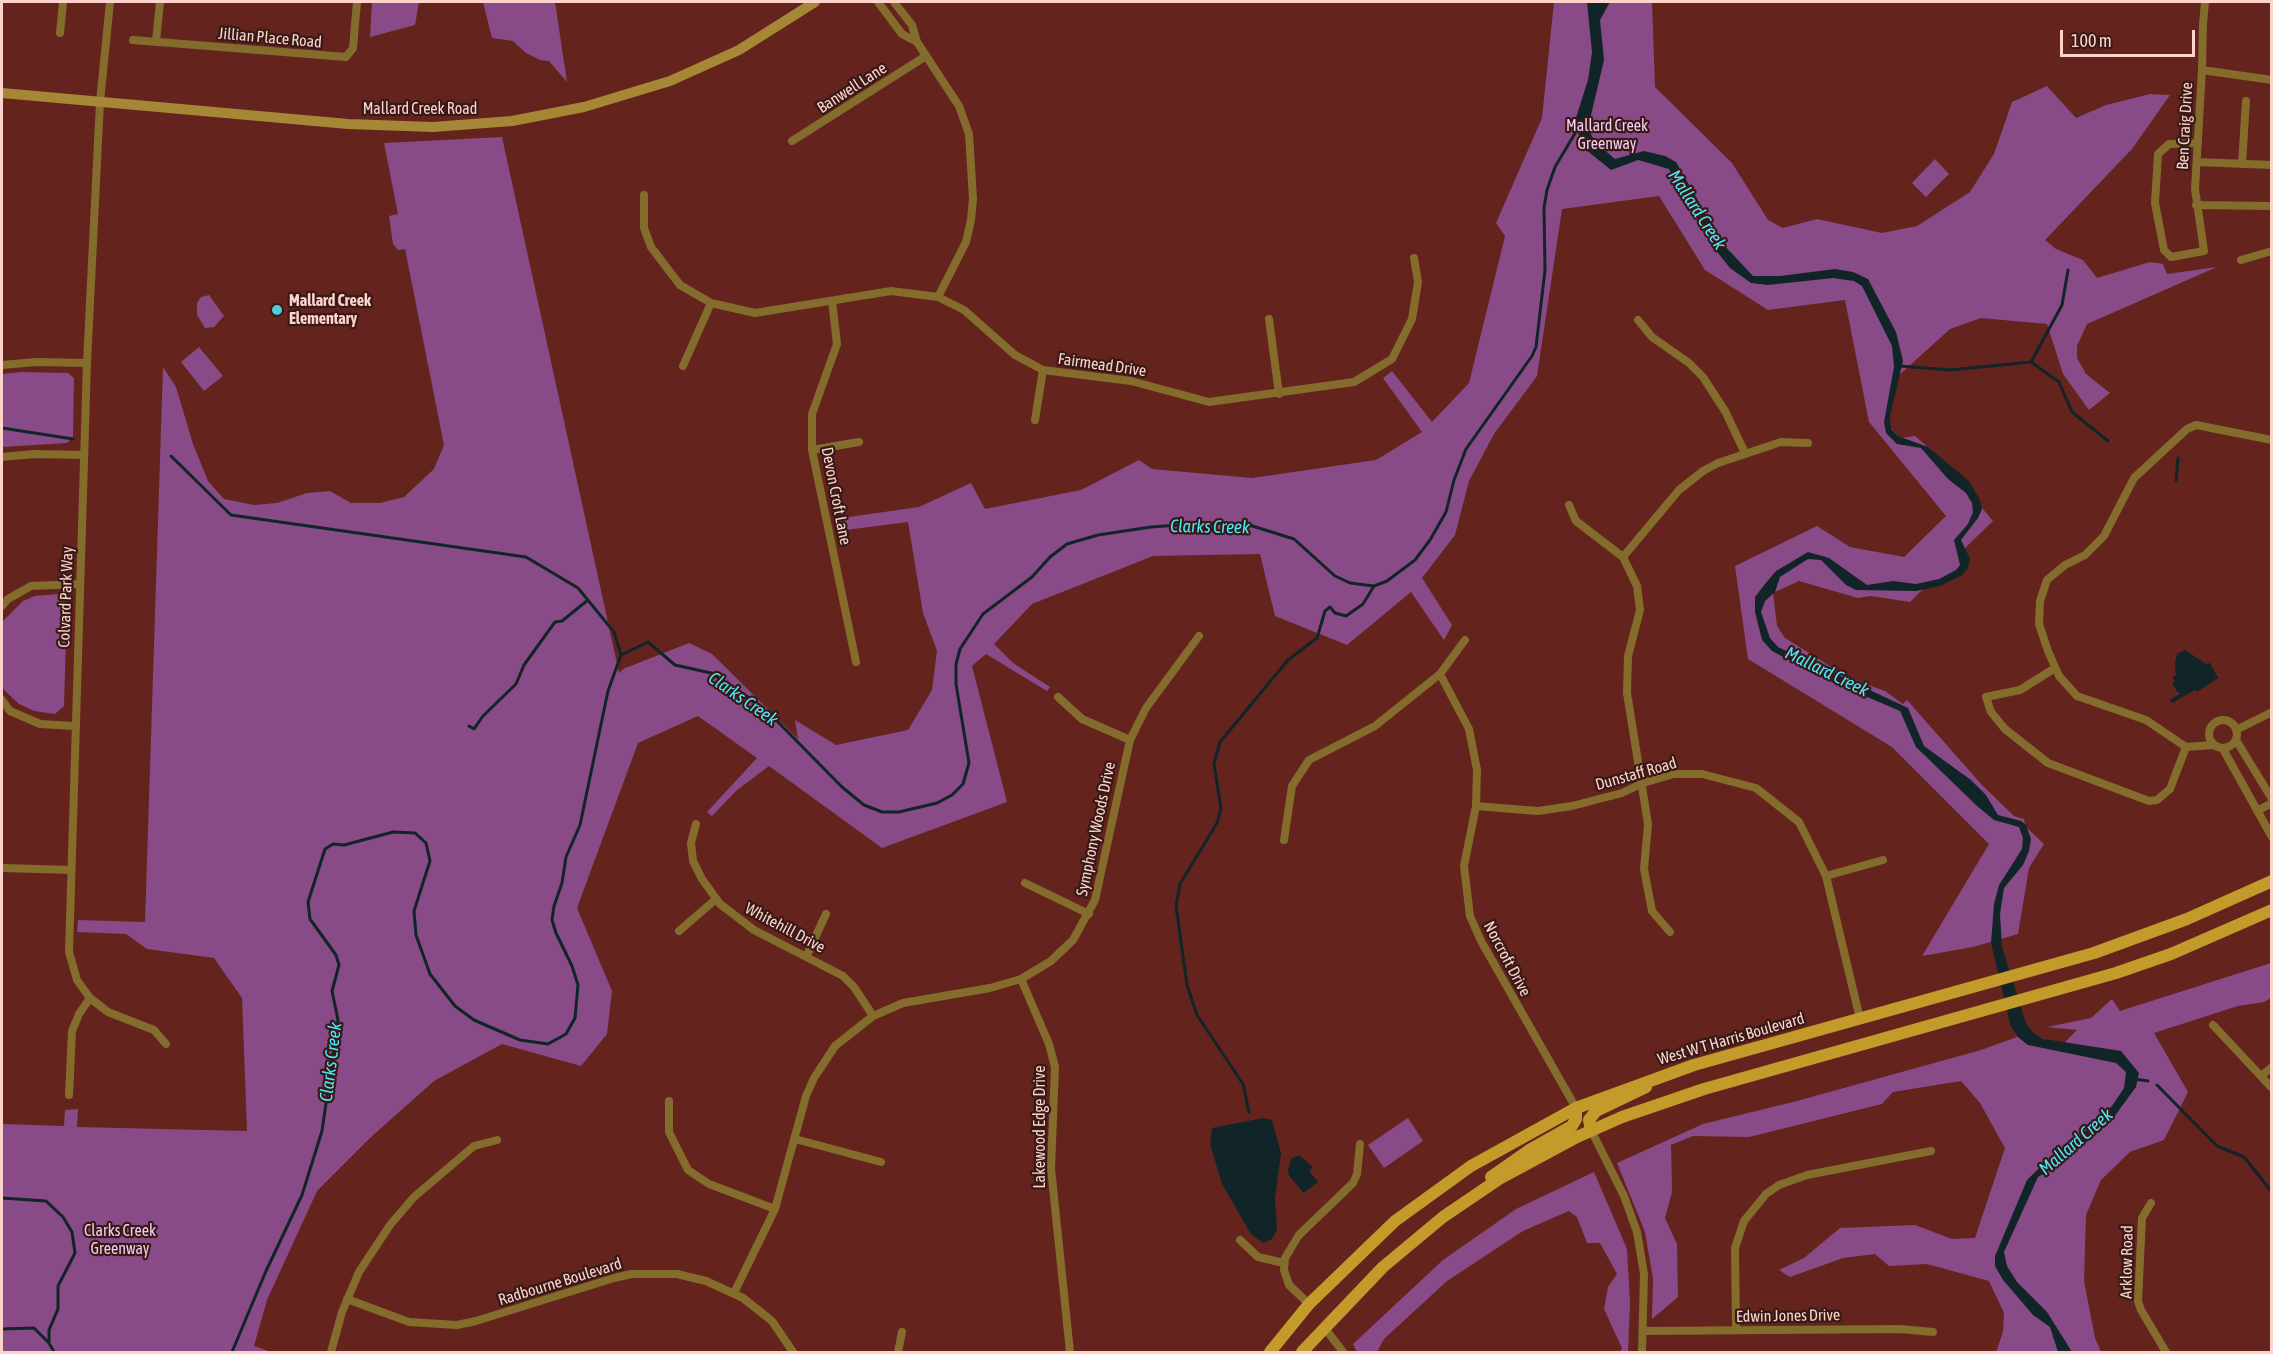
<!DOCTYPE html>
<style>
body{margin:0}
#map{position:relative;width:2273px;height:1354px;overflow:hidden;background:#65231d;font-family:"Asap Condensed",sans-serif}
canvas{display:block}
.frame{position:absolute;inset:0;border:3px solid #fdd3cc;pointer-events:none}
.scale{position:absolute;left:2060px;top:30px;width:135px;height:27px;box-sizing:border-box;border:3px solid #fdd3cc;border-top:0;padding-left:8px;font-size:18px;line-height:21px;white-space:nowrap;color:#fdd3cc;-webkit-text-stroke:4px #371916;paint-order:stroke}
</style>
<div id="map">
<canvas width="2273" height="1354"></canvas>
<div class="frame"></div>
<div class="scale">100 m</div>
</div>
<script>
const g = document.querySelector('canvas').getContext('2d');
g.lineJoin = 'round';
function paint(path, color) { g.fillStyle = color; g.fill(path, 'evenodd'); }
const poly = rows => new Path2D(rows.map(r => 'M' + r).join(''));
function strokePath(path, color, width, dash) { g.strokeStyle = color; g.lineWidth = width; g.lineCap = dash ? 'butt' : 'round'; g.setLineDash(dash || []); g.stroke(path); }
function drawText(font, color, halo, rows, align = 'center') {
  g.font = font + ' "Asap Condensed",sans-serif'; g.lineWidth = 4.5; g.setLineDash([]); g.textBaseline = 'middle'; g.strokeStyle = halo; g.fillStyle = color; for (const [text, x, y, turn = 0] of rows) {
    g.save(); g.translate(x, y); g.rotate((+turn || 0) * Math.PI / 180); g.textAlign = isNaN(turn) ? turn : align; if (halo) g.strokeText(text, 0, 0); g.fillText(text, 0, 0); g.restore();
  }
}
paint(poly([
 [372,2,419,2,415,25,370,37],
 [483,2,555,2,567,82,549,61,540,60,526,53,513,41,492,38],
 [1554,2,1652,2,1655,87,1732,163,1768,220,1783,228,1817,219,1882,233,1917,226,1970,192,1994,154,2012,102,2047,86,2076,118,2106,105,2150,94,2170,95,2132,149,2045,240,2056,249,2083,260,2097,278,2150,262,2163,264,2167,274,2217,267,2087,324,2077,346,2077,358,2086,374,2110,393,2089,410,2063,374,2047,324,1981,318,1950,329,1897,377,1887,424,1900,438,1915,436,1969,483,1982,508,1993,521,1963,550,1962,570,1923,589,1910,602,1871,596,1858,598,1799,581,1773,593,1777,626,1785,638,1849,678,1885,691,1903,704,1907,700,1982,785,2014,816,2024,819,2025,826,2044,844,2029,868,2018,934,1973,947,1922,956,1989,844,1892,747,1748,659,1735,566,1817,526,1850,547,1904,557,1946,516,1869,422,1845,300,1768,310,1705,270,1659,196,1562,209,1537,376,1494,434,1469,481,1455,535,1422,578,1452,625,1444,640,1411,592,1347,645,1275,616,1260,554,1153,556,1032,604,994,644,1013,663,1050,687,1047,691,986,654,972,666,1007,802,882,848,769,766,737,790,712,816,707,812,757,758,698,716,638,743,577,908,612,991,607,1034,581,1066,502,1044,434,1081,371,1137,317,1191,267,1300,254,1346,271,1352,2,1352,2,1124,64,1126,65,1110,78,1109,77,1127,247,1131,242,998,214,958,147,949,126,934,77,932,78,920,145,922,163,367,176,387,193,444,208,481,224,499,254,505,277,503,307,493,330,491,351,503,380,503,404,497,434,469,444,445,405,249,398,250,393,244,389,216,398,214,384,143,502,137,619,673,623,669,689,643,712,654,798,739,795,720,836,745,908,730,932,690,937,651,923,613,908,522,838,531,835,519,919,507,971,483,985,509,1081,490,1139,460,1152,469,1252,478,1376,460,1422,432,1383,378,1392,371,1432,422,1469,383,1505,236,1496,223,1542,118],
 [1935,159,1949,174,1926,197,1912,183],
 [209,295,224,316,214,327,205,328,197,315,197,303,201,297],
 [199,347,223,376,204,391,181,362],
 [21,372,68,373,74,378,73,437,67,443,2,447,2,374],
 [58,594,64,597,67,604,64,706,55,714,34,711,19,704,4,690,2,684,2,622,23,601,35,596],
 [2271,963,2271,998,2264,1002,2238,1006,2154,1033,2188,1092,2164,1140,2130,1152,2101,1180,2086,1215,2084,1281,2095,1338,2101,1352,1996,1352,2003,1332,2004,1313,1989,1281,1927,1264,1889,1266,1875,1254,1843,1258,1790,1277,1779,1270,1804,1258,1840,1228,1915,1225,1952,1239,1975,1238,2005,1148,1980,1103,1961,1081,1893,1092,1882,1104,1749,1137,1693,1136,1671,1145,1672,1192,1665,1218,1677,1244,1678,1297,1652,1319,1653,1279,1645,1232,1617,1163,1703,1124,1797,1101,1981,1050,2028,1033,2062,1045,2077,1030,2047,1027,2091,1018,2112,999,2120,1011],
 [1408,1118,1423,1141,1384,1168,1368,1145],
 [1594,1172,1627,1249,1630,1303,1628,1352,1620,1352,1622,1348,1604,1309,1608,1287,1617,1274,1600,1243,1587,1243,1577,1217,1569,1211,1523,1231,1447,1281,1384,1339,1377,1352,1357,1352,1353,1344,1443,1260,1516,1209]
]), '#884b87');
paint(poly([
 [1587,2,1610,2,1600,20,1604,60,1588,128,1595,142,1615,159,1644,151,1665,156,1676,162,1723,244,1753,276,1780,276,1835,269,1853,272,1868,279,1896,332,1903,361,1890,416,1891,429,1898,436,1928,447,1969,481,1980,500,1982,509,1978,518,1961,540,1970,559,1968,568,1962,575,1940,586,1916,591,1856,590,1846,585,1821,560,1808,559,1780,577,1775,592,1765,601,1761,612,1770,638,1778,647,1908,708,1924,746,1971,780,1986,795,1998,815,2021,821,2026,825,2031,839,2029,851,2023,865,2004,888,2000,914,2002,947,2026,1023,2034,1034,2044,1039,2121,1051,2139,1073,2136,1087,2111,1121,2063,1162,2038,1177,2004,1252,2007,1266,2017,1282,2047,1312,2072,1352,2058,1352,2050,1327,2033,1315,2003,1280,1995,1266,1995,1256,2027,1180,2039,1168,2061,1154,2112,1106,2124,1088,2126,1072,2116,1063,2028,1045,2019,1038,2011,1027,1991,943,1994,904,1999,885,2022,849,2023,838,2019,827,1994,820,1977,806,1916,747,1900,711,1825,679,1772,651,1762,640,1755,612,1755,597,1765,584,1776,571,1808,552,1829,558,1867,585,1893,581,1916,584,1939,579,1956,570,1960,565,1954,540,1968,524,1973,512,1972,503,1966,493,1948,479,1921,448,1897,444,1886,433,1884,422,1894,367,1892,346,1862,286,1854,281,1833,278,1768,285,1751,283,1730,268,1718,253,1669,169,1638,160,1611,170,1585,149,1574,124,1588,80,1592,52],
 [2185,650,2206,664,2210,663,2218,678,2197,692,2195,690,2172,703,2170,700,2181,693,2178,693,2172,683,2175,681,2172,677,2176,675,2175,663,2177,654],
 [1263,1118,1272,1120,1281,1153,1275,1199,1277,1229,1272,1239,1263,1243,1251,1234,1222,1184,1210,1144,1212,1128],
 [1299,1155,1313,1167,1309,1171,1318,1182,1304,1193,1289,1176,1288,1169,1291,1159]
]), '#112528');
strokePath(poly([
 [2031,362,2062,305,2068,270],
 [1900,366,1950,370,2031,362,2059,382,2072,412,2108,441],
 [2,428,73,439],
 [171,456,231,515,526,557,578,588,614,632,621,655],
 [2176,481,2178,458],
 [469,726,474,729,483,716,516,684,524,665,555,622,562,621,588,600],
 [2135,1079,2148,1081],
 [2157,1085,2217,1146,2244,1157,2272,1192],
 [1249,1112,1243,1084,1197,1015,1187,985,1176,906,1180,884,1217,823,1221,809,1214,764,1220,742,1288,660,1317,638,1325,611,1330,607,1335,613,1346,616,1363,604,1374,586],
 [2,1198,46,1201,63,1217,72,1232,75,1253,58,1286,58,1309,49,1330,49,1343,54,1352],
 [2,1329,34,1328,49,1343],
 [232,1352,266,1271,302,1195,322,1131,338,1020,332,991,339,965,336,955,310,919,308,902,325,849,333,844,344,845,393,832,415,833,426,843,430,861,414,911,416,935,430,974,455,1006,474,1020,520,1040,548,1044,566,1034,575,1018,578,985,572,966,556,933,552,920,554,906,562,883,566,857,580,825,608,691,621,655,648,642,675,665,711,673,745,695,776,720,842,787,864,805,882,812,899,812,937,803,952,795,963,784,969,763,956,684,956,664,960,649,983,614,1032,577,1050,557,1067,544,1098,535,1151,527,1208,523,1246,524,1294,539,1335,576,1350,583,1374,586,1387,581,1415,560,1430,540,1446,512,1454,480,1466,449,1532,356,1536,347,1545,270,1544,208,1547,190,1555,167,1577,130]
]), '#112528', 3);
strokePath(poly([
 [110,2,100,102,87,363,69,952,77,980,90,998,108,1012,154,1030,166,1044],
 [878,2,902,34,917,42],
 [894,2,912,25,917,42,959,106,969,134,973,199,971,220,966,242,938,297],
 [60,33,63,2],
 [133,40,346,57,353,48,357,2],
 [156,41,160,2],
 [2202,70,2272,80],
 [792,141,926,56],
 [2198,143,2169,144,2158,154,2155,203,2164,250,2171,257,2204,251,2195,189,2202,70,2203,24,2205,2],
 [2197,162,2272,165],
 [2242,164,2246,101],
 [644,195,644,228,651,247,680,285,711,303,755,313,891,291,938,297,964,310,1015,355,1043,370,1131,381,1209,402,1354,382,1392,359,1412,319,1418,282,1414,258],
 [2196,205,2272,206],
 [2241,260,2272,251],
 [832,301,837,344,812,414,812,450,856,662],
 [1269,319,1279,394],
 [1638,320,1652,337,1689,363,1703,377,1725,411,1745,453],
 [2,365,36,362,87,363],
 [683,366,711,303],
 [1035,420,1043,370],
 [812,450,859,442],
 [2,457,34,454,84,455],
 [1569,505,1576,521,1623,557,1637,586,1640,610,1628,656,1627,693,1648,824,1644,869,1652,911,1670,932],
 [1623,557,1679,490,1703,471,1718,463,1781,442,1808,443],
 [2,606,8,599,31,586,80,584],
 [2055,668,2020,690,1986,697,1991,712,2005,729,2048,763,2149,801,2157,800,2170,789,2186,747],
 [1440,674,1469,729,1477,770,1476,806,1464,866,1470,916,1481,941,1576,1108],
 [1058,697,1082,719,1130,740],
 [2,700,10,711,40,724,75,726],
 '2209 734a14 14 0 1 1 28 0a14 14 0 1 1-28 0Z',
 [2236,730,2272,712],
 [2236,740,2272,799],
 [2213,745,2186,747,2146,720,2077,696,2059,676,2048,651,2039,624,2040,601,2047,580,2065,565,2085,555,2104,536,2134,478,2187,429,2196,425,2272,440],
 [2223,749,2272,837],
 [1476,806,1538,811,1572,806,1622,793,1643,783,1674,774,1702,774,1756,788,1799,822,1826,876,1860,1019],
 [2257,811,2272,803],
 [696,824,691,843,693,861,702,879,720,904,754,930,843,976,854,987,873,1016],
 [1284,840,1292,786,1309,760,1375,726,1440,674,1465,640],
 [2,868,71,870],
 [1826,876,1883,860],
 [1025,883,1089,914],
 [679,931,716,899],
 [807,955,826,914],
 [1021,979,1049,1044,1055,1067,1051,1168,1070,1352],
 [2213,1025,2272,1088],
 [2261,1076,2272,1067],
 [69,1095,72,1031,79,1014,90,998],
 [669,1101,669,1132,688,1170,709,1184,775,1209],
 [1591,1130,1624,1196,1637,1232,1644,1274,1642,1352],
 [795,1139,881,1162],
 [2151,1203,2142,1218,2138,1301,2141,1310,2166,1352],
 [1240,1240,1258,1257,1284,1263],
 [734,1293,775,1209,806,1096,814,1078,835,1046,873,1016,903,1003,990,988,1021,979,1051,961,1073,940,1095,900,1130,740,1146,708,1199,636],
 [347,1299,409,1322,457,1325,476,1321,614,1278,632,1274,677,1274,706,1281,743,1298,772,1321,793,1352],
 [1309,1304,1289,1285,1284,1270,1285,1258,1299,1235,1353,1183,1357,1174,1360,1144],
 [1324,1327,1343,1352],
 [1736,1330,1735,1248,1744,1221,1766,1194,1779,1185,1807,1175,1931,1151],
 [1644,1331,1900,1329,1933,1332],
 [331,1352,342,1312,359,1272,390,1225,414,1197,474,1146,497,1140],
 [898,1352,902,1332]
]), '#846c2d', 8);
strokePath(poly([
 [2,93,348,124,433,127,512,121,584,107,670,81,739,50,815,2]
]), '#a68736', 10);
strokePath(poly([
 [1591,1130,1589,1120,1596,1111,1646,1087],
 [1491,1177,1531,1149,1572,1126,1576,1119,1576,1108],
 [1270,1352,1309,1304,1395,1221,1471,1166,1576,1108,1694,1065,2094,953,2187,919,2272,881],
 [1302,1352,1383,1267,1443,1217,1499,1179,1577,1137,1622,1117,1704,1089,2116,973,2171,954,2272,910]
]), '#c29b2a', 12);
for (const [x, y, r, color] of [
 [277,310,6,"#53cbdb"]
]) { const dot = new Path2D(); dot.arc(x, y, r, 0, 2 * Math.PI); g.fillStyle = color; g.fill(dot); strokePath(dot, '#371916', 2); }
drawText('16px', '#fdd3cc', '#371916', [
 ["Jillian Place Road",270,38,5],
 ["Banwell Lane",852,88,-33],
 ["Mallard Creek Road",420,109],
 ["Ben Craig Drive",2185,126,-87],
 ["Fairmead Drive",1102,365,8],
 ["Devon Croft Lane",836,496,79],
 ["Colvard Park Way",66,597,-88],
 ["Dunstaff Road",1636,774,-16],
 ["Symphony Woods Drive",1096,829,-78],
 ["Whitehill Drive",785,928,28],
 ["Norcroft Drive",1507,959,62],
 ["West W T Harris Boulevard",1731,1039,-16],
 ["Lakewood Edge Drive",1040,1127,-90],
 ["Arklow Road",2127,1262,-89],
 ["Radbourne Boulevard",560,1282,-17],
 ["Edwin Jones Drive",1788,1316,-1]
]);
drawText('16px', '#f4cdf2', '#371916', [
 ["Mallard Creek",1607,126],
 ["Greenway",1607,144],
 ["Clarks Creek",120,1231],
 ["Greenway",120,1249]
]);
drawText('bold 16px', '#fdd3cc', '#371916', [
 ["Mallard Creek",289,301],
 ["Elementary",289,319]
], 'left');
drawText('italic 18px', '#4be9fe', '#371916', [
 ["Mallard Creek",1697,210,57],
 ["Clarks Creek",1210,527,1],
 ["Mallard Creek",1827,672,26],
 ["Clarks Creek",743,699,35],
 ["Clarks Creek",331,1062,-83],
 ["Mallard Creek",2076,1142,-41]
]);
</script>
